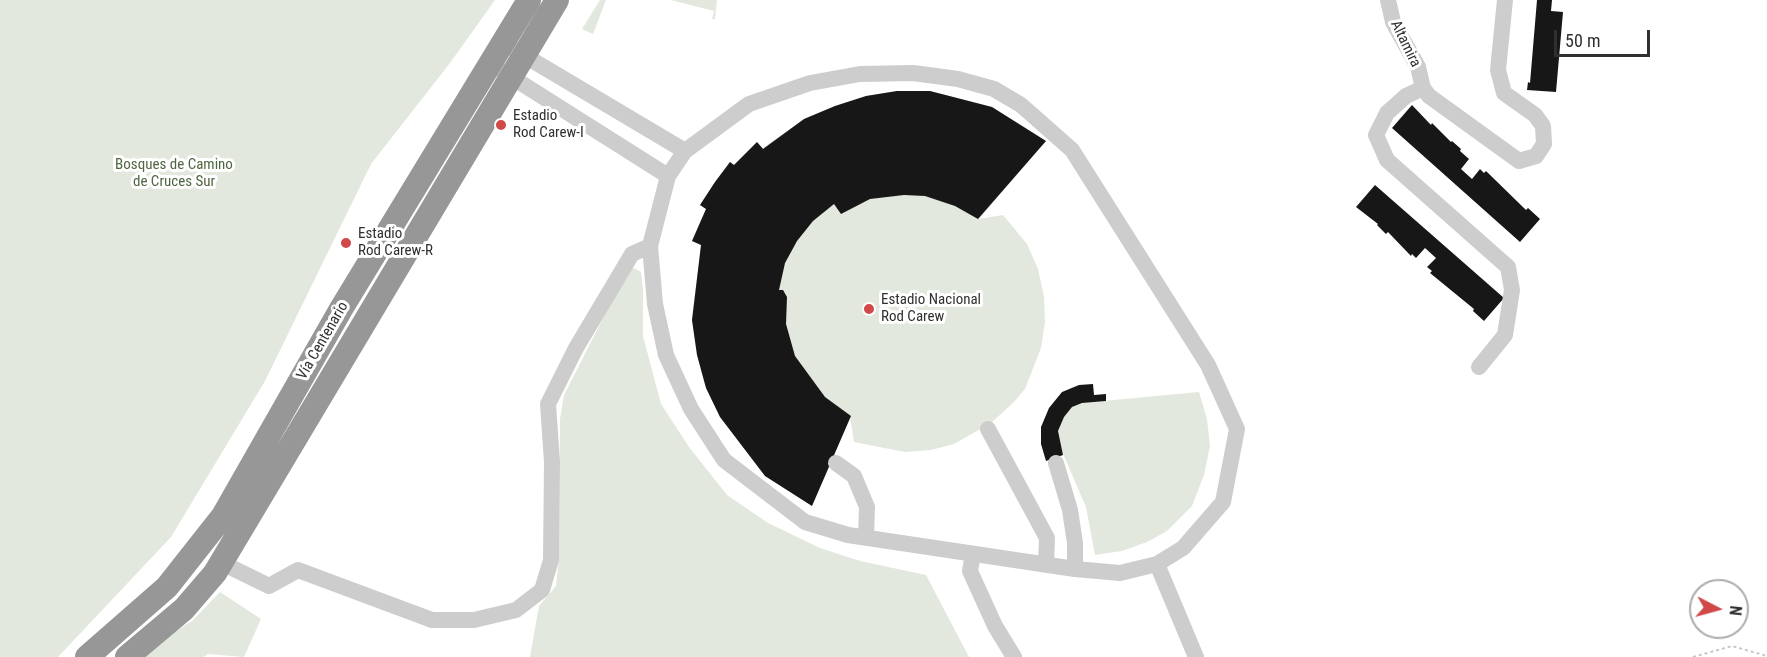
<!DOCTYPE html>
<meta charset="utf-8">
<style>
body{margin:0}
#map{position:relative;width:1767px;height:657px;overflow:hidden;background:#fff;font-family:"Roboto Condensed",sans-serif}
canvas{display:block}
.north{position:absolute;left:1689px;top:579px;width:60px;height:60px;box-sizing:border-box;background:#fff;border:2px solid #acacac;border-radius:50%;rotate:96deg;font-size:16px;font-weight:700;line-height:24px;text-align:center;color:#303030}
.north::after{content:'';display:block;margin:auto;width:21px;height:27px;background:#d04948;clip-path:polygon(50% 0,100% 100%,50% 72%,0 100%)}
.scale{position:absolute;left:1554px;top:30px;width:96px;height:27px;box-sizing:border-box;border:3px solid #303030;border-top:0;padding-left:8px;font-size:18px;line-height:21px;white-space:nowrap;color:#303030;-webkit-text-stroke:4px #fff;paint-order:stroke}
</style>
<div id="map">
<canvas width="1767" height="657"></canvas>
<div class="north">N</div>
<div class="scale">50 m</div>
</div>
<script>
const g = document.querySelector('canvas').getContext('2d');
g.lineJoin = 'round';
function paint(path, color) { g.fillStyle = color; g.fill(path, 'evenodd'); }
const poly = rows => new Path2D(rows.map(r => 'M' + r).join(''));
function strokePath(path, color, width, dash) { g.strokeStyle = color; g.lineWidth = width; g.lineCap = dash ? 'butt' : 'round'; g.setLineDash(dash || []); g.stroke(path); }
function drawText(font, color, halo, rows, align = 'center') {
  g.font = font + ' "Roboto Condensed",sans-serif'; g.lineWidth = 6; g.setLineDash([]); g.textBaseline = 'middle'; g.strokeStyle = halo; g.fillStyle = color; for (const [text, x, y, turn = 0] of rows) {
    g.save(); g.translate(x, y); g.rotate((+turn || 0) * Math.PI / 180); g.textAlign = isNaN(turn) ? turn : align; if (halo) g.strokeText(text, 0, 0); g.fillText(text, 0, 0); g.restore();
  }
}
paint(poly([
 [0,0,495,0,450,63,371,164,265,381,171,537,58,657,0,657],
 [600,0,606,0,593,34,582,29],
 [671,0,717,0,715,19,712,19,714,11],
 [897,91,930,91,992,107,1046,141,979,219,1003,215,1027,244,1038,269,1044,297,1045,322,1041,348,1025,389,1013,403,991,423,954,444,931,450,905,452,854,442,850,417,812,506,765,476,720,417,706,388,697,355,692,320,701,245,692,241,706,209,700,205,715,182,730,162,734,165,757,142,763,148,804,119,835,106,866,96],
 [634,268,641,272,643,289,643,336,661,404,689,447,727,495,768,523,820,548,860,561,926,575,969,657,530,657,539,606,556,586,559,558,560,419,564,395,626,273],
 [1199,392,1207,419,1210,446,1204,475,1192,506,1167,531,1147,542,1122,551,1095,555,1086,507,1058,442,1058,431,1064,417,1072,407,1082,403],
 [220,592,261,619,244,657,208,654,204,657,143,657,163,639,192,621]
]), '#e2e8dd');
paint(poly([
 [1537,0,1552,0,1551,11,1563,12,1556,92,1527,90,1528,82,1530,83],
 [897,91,930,91,992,107,1046,141,978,219,955,206,925,196,904,195,870,199,841,214,834,204,813,221,797,241,785,263,779,290,783,290,787,297,786,324,795,356,825,397,851,416,812,506,765,476,720,417,706,388,697,355,692,320,701,245,692,241,706,209,700,205,715,182,730,162,734,165,757,142,763,149,804,119,835,106,866,96],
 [1412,105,1431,125,1432,123,1451,142,1452,141,1461,149,1460,151,1469,159,1461,169,1472,179,1480,169,1484,173,1486,171,1526,210,1528,208,1540,219,1520,242,1392,128],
 [1375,185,1504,298,1484,321,1473,311,1474,309,1430,273,1432,271,1427,267,1436,258,1425,248,1416,258,1412,254,1411,256,1388,232,1386,234,1377,225,1378,224,1356,207],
 [1093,384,1094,395,1106,394,1106,401,1082,403,1072,407,1064,417,1058,431,1063,455,1046,461,1041,444,1041,427,1049,408,1062,392,1079,385]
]), '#171717');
strokePath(poly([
 [1693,657,1732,646,1767,656]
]), '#c7c7c7', 2, [3, 3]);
strokePath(poly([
 [1388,0,1393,22,1418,67,1423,88,1429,96,1519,161,1536,156,1544,144,1543,126,1535,115,1504,93,1498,70,1505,0],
 [515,50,685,151],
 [502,71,668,176],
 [913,73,958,79,994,89,1021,105,1072,150,1208,365,1237,429,1223,502,1183,548,1157,564,1120,573,1075,569,848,535,805,522,724,460,691,409,666,355,655,304,650,246,668,176,685,151,749,104,810,83,860,74,913,73],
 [1423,88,1406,96,1387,113,1376,135,1387,160,1508,267,1512,290,1505,335,1479,367],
 [988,429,1047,538,1046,565],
 [836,463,854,476,867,507,866,538],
 [1056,463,1070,510,1075,543,1075,569],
 [973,554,970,571,995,626,1014,657],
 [222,563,269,586,298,570,432,620,474,620,516,610,542,590,551,560,552,462,548,404,576,348,632,254,650,246],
 [1157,564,1196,657]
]), '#cdcdcd', 16);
strokePath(poly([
 [87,657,167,587,223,516,341,309,529,0],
 [127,657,184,609,215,573,557,0]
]), '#979797', 24);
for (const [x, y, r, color] of [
 [501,125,6,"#d04948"],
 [346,243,6,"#d04948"],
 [869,309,6,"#d04948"]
]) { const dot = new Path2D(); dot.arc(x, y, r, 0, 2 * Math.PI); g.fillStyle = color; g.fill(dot); strokePath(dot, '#fff', 2); }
drawText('15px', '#303030', '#fff', [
 ["Altamira",1405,44,64],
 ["Vía Centenario",323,341,-60]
]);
drawText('15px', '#303030', '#fff', [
 ["Estadio",513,116],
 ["Rod Carew-I",513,133],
 ["Estadio",358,234],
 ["Rod Carew-R",358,251],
 ["Estadio Nacional",881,300],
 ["Rod Carew",881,317]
], 'left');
drawText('15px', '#506642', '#fff', [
 ["Bosques de Camino",174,165],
 ["de Cruces Sur",174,182]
]);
</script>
